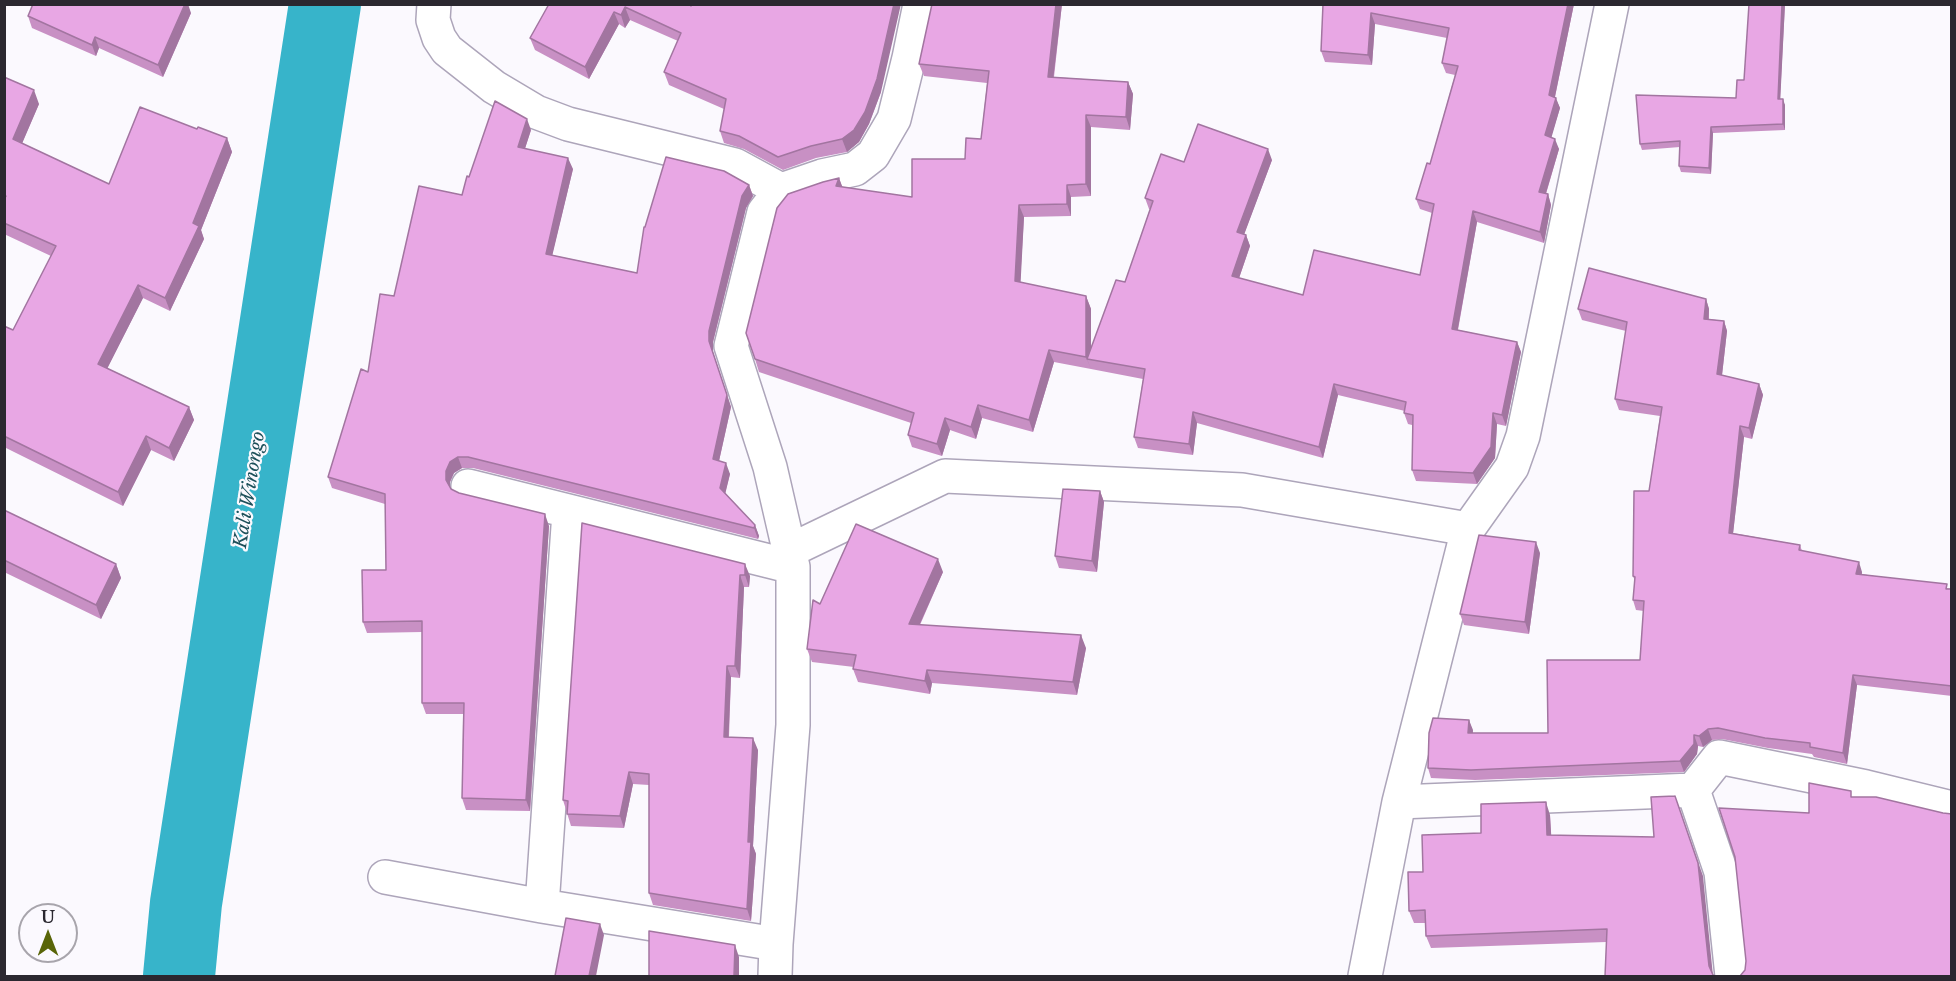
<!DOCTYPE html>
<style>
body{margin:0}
#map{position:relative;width:1956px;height:981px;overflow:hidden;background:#fbf9fe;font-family:"Libre Baskerville",serif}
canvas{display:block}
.frame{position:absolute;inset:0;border:6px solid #2b2830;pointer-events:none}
.north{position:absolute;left:18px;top:903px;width:60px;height:60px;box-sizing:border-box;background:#fbf9fe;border:2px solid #a8a5ac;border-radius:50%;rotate:0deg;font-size:16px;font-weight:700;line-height:24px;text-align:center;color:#2b2830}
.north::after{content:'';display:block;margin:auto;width:21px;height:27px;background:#596508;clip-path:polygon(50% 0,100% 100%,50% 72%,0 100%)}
</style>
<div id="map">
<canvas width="1956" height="981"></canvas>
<div class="frame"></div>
<div class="north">U</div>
</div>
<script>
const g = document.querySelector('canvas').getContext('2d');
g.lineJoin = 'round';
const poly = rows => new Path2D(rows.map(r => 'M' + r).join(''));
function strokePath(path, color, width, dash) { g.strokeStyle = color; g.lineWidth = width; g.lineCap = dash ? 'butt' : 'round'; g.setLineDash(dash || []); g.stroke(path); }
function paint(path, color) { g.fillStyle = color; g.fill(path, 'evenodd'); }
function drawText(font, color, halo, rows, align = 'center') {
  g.font = font + ' "Libre Baskerville",serif'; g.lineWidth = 4.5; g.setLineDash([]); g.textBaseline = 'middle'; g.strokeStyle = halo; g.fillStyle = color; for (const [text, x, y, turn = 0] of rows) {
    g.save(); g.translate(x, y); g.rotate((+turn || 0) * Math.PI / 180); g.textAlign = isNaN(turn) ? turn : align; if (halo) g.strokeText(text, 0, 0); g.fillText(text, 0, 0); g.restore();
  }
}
strokePath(poly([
 [179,976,186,903,325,4]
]), '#37b4ca', 72);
const minor = poly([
 [434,4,433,20,439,38,447,50,494,87,536,112,568,124,735,165,781,190],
 [468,486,793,567],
 [789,551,945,476,1242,490,1468,529],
 [1693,790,1721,872,1732,976],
 [1399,802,1693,790,1719,757,1866,787,1952,808],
 [385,877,542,906,776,944],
 [542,906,569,512],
 [775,976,776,944,793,725,793,567,770,467,731,346,764,212,781,190,822,176,855,169,873,155,894,119,909,58,920,4],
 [1365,976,1399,802,1468,529,1512,467,1523,436,1612,4]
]);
strokePath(minor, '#ada5ba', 36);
strokePath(minor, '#fff', 33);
paint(poly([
 [549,4,689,4,881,92,869,124,859,142,847,152,816,158,783,170,744,149,724,143,720,131,724,109,669,85,664,72,678,41,630,20,625,28,619,24,589,79,535,50,530,38],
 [932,4,1062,4,1054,77,1128,82,1133,94,1130,130,1091,127,1091,196,1071,197,1071,216,1024,217,1020,283,1086,296,1091,309,1091,349,1125,282,1150,209,1149,209,1145,198,1184,162,1272,160,1244,234,1246,235,1250,246,1239,278,1303,295,1420,275,1432,213,1420,209,1416,199,1430,164,1455,75,1446,73,1442,63,1447,38,1375,24,1372,65,1325,62,1321,51,1323,4,1574,4,1555,97,1560,108,1551,137,1559,149,1546,194,1548,194,1551,205,1544,243,1477,222,1458,330,1517,342,1521,352,1506,426,1497,424,1495,458,1477,484,1416,481,1412,470,1412,425,1408,424,1404,413,1405,411,1338,395,1323,458,1197,423,1193,455,1138,448,1134,437,1143,379,1091,369,1091,368,1091,369,1054,362,1033,432,982,418,976,439,950,430,942,456,912,447,908,435,911,423,759,372,755,359,839,178,842,187,912,197,965,159,981,139,987,83,924,76,919,64],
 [1785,4,1780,99,1785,105,1785,130,1713,133,1711,174,1681,172,1679,166,1680,147,1642,150,1640,144,1736,98,1744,80],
 [191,13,163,77,99,48,96,56,32,28,28,16],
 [4,77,39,104,22,143,109,184,197,129,227,138,232,152,201,230,204,239,170,311,143,298,107,368,189,407,194,420,174,461,151,450,123,506,4,447,4,326,13,330,51,256,4,234],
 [531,130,525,148,573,169,552,255,637,273,645,227,749,185,753,196,746,208,713,342,713,352,731,407,719,461,730,474,725,493,755,525,759,536,758,539,473,468,462,468,454,473,450,482,450,486,451,489,459,493,549,526,530,811,466,810,462,798,463,714,426,714,422,703,422,632,367,633,363,622,386,570,385,504,332,488,328,477,368,372,394,296,462,195,469,177],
 [1706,299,1709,309,1709,319,1724,321,1727,331,1722,375,1759,384,1763,395,1752,439,1744,437,1733,533,1800,545,1802,551,1862,572,1862,574,1952,589,1952,696,1857,685,1847,764,1814,757,1812,754,1768,748,1722,739,1712,740,1703,747,1698,746,1697,754,1684,772,1475,780,1431,778,1428,768,1469,720,1473,733,1548,733,1640,660,1644,611,1636,610,1633,600,1635,581,1633,576,1649,491,1660,416,1619,410,1615,399,1626,331,1582,320,1578,309],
 [1100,491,1104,502,1097,572,1059,568,1055,556],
 [4,510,116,564,121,578,101,619,4,572],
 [582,523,750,576,749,587,744,587,740,678,731,677,729,737,758,750,753,846,756,854,751,921,653,905,649,893,649,785,633,784,624,828,571,826,563,800],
 [1540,553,1529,634,1464,625,1460,614],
 [943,572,920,625,1086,648,1077,695,932,683,930,694,858,682,853,669,854,667,812,662,807,649,820,604],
 [1550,815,1551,835,1703,876,1606,942,1431,948,1426,936,1425,923,1414,923,1409,911,1423,872,1481,833]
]), '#c890c4');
paint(poly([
 [185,4,188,4,191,13,163,77,158,65],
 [894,4,901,4,881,92,869,124,859,142,847,152,842,139],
 [1056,4,1062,4,1052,89,1048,77],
 [1568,4,1574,4,1553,106,1549,95],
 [1782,4,1785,4,1780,105,1778,99],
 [625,7,630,20,625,28,621,15],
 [614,12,619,24,589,79,585,67],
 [1371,13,1375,24,1372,65,1368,55],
 [95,37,99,48,96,56,92,45],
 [1128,82,1133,94,1130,130,1126,117],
 [34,90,39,104,18,153,13,139],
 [1556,98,1560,108,1549,146,1545,135],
 [1783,99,1785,105,1785,130,1783,124],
 [1086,115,1091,127,1091,196,1086,184],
 [527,119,531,130,522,158,518,147],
 [1711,127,1713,133,1711,174,1709,168],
 [227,138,232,152,201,230,204,239,170,311,165,298,193,223],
 [1555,139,1559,149,1543,203,1539,192],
 [1268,149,1272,160,1241,243,1237,232],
 [568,158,573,169,550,265,546,254],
 [839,178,844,191,836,186],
 [749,185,753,196,746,208,713,342,713,352,731,407,717,470,713,459,709,331,742,196],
 [1067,185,1071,197,1071,216,1067,204],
 [1548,194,1551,205,1544,243,1540,232],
 [1019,205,1024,217,1020,294,1015,281],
 [1473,211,1477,222,1456,339,1452,329],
 [1246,235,1250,246,1236,287,1232,276],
 [138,285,143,298,103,377,98,364],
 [1086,296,1091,309,1091,359,1087,359,1091,369,1086,357],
 [1706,299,1709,309,1708,329,1704,319],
 [1724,321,1727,331,1721,384,1717,374],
 [1517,342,1521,352,1506,426,1502,415],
 [1049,350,1054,362,1033,432,1029,420],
 [1334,384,1338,395,1323,458,1319,447],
 [1759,384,1763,395,1752,439,1749,428],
 [978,405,982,418,976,439,971,427],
 [189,407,194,420,174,461,169,448],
 [1193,412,1197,423,1193,455,1189,444],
 [1493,413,1497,424,1495,458,1477,484,1473,473],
 [945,418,950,430,942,456,937,444],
 [1740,426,1744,437,1732,543,1729,533],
 [146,436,151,450,123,506,118,492],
 [458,457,462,468,454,473,450,482,450,492,446,480,446,471,450,462],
 [726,463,730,474,724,499,720,488],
 [1100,491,1104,502,1097,572,1092,561],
 [545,514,549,526,530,811,526,800],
 [755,525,759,536,758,539,754,528],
 [1536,542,1540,553,1529,634,1525,622],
 [938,559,943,572,914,637,909,624],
 [1859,562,1862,572,1860,584,1856,574],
 [116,564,121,578,101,619,96,605],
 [745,564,750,576,749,587,745,575],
 [740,575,744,587,740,678,735,666],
 [1081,635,1086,648,1077,695,1073,682],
 [727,666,731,677,728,749,724,737],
 [927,670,932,683,930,694,925,681],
 [1853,675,1857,685,1847,764,1843,753],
 [1469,720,1473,730,1472,743,1468,733],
 [1708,729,1712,740,1703,747,1699,736],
 [1694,735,1698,746,1697,754,1684,772,1680,761],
 [753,738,758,750,753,846,756,854,751,921,747,909,748,842],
 [629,772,633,784,624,828,620,816],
 [1675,796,1703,876,1713,976,1709,966],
 [1546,802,1550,815,1552,848,1547,835],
 [600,924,604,935,596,976,589,976],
 [735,945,739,957,739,976,734,976]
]), '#a275a0');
const building = poly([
 [33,4,185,4,158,65,95,37,92,45,28,16,33,4],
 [549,4,689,4,691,6,691,4,894,4,877,79,865,112,854,130,842,139,811,146,778,157,739,136,720,131,726,99,664,72,681,33,625,7,621,15,614,12,585,67,530,38,549,4],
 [932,4,1056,4,1048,77,1128,82,1126,117,1086,115,1086,184,1067,185,1067,204,1019,205,1015,281,1086,296,1086,357,1049,350,1029,420,978,405,971,427,945,418,937,444,908,435,914,413,755,359,746,333,777,208,788,194,823,182,839,178,836,186,912,197,912,159,965,159,966,138,981,139,989,71,919,64,932,4],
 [1323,4,1568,4,1549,95,1556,98,1545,135,1555,139,1539,192,1548,194,1540,232,1473,211,1452,329,1517,342,1502,415,1493,413,1491,447,1473,473,1412,470,1413,415,1404,413,1406,402,1334,384,1319,447,1193,412,1189,444,1134,437,1145,369,1087,359,1116,280,1125,282,1153,201,1145,198,1161,154,1184,162,1198,124,1268,149,1237,232,1246,235,1232,276,1303,295,1314,250,1420,275,1434,204,1416,199,1427,163,1430,164,1458,66,1442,63,1449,28,1371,13,1368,55,1321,51,1323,4],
 [1749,4,1782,4,1778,99,1783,99,1783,124,1711,127,1709,168,1679,166,1680,141,1640,144,1636,95,1736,98,1737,80,1744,80,1749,4],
 [4,77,34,90,13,139,109,184,140,107,197,129,198,127,227,138,193,223,199,226,165,298,138,285,98,364,189,407,169,448,146,436,118,492,4,436,4,326,13,330,56,246,4,223,4,199,6,196,4,196,4,77],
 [495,101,527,119,518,147,568,158,546,254,637,273,644,227,645,227,666,157,724,171,749,185,742,196,709,331,709,341,727,395,713,459,726,463,720,488,755,525,754,528,468,457,458,457,450,462,446,471,446,480,451,489,459,493,545,514,526,800,462,798,464,703,422,703,422,621,363,622,362,570,386,570,385,494,328,477,361,369,368,372,380,294,394,296,419,186,462,195,467,176,469,177,495,101],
 [1589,268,1706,299,1704,319,1724,321,1717,374,1759,384,1749,428,1740,426,1729,533,1800,545,1799,550,1859,562,1856,574,1947,584,1946,589,1952,589,1952,686,1853,675,1843,753,1810,747,1810,743,1765,738,1718,728,1708,729,1699,736,1694,735,1694,744,1680,761,1471,770,1428,768,1429,733,1433,718,1469,720,1468,733,1548,733,1547,660,1640,660,1644,601,1633,600,1635,577,1633,576,1634,491,1649,491,1662,407,1615,399,1627,322,1578,309,1589,268],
 [1063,489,1100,491,1092,561,1055,556,1063,489],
 [4,510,116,564,96,605,4,560,4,510],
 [582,523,745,564,745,575,740,575,735,666,727,666,724,737,753,738,748,842,751,842,747,909,649,893,649,774,629,772,620,816,567,814,568,801,563,800,582,523],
 [856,524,938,559,909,624,1081,635,1073,682,927,670,925,681,853,669,856,655,807,649,813,600,820,604,856,524],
 [1479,535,1536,542,1525,622,1460,614,1479,535],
 [1809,783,1851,791,1851,797,1876,797,1943,813,1952,814,1952,976,1740,976,1745,970,1746,961,1735,857,1719,808,1809,813,1809,783],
 [1675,796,1698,863,1709,966,1713,975,1715,976,1605,976,1607,929,1426,936,1425,910,1409,911,1408,872,1423,872,1422,835,1481,833,1481,804,1546,802,1547,835,1654,837,1651,797,1675,796],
 [566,918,600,924,589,976,555,976,566,918],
 [649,931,735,945,734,976,649,976,649,931]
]);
paint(building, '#e8a7e4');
strokePath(building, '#a275a0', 1.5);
drawText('italic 18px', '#1d505a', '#fbf9fe', [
 ["Kali Winongo",250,490,-81]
]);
</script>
